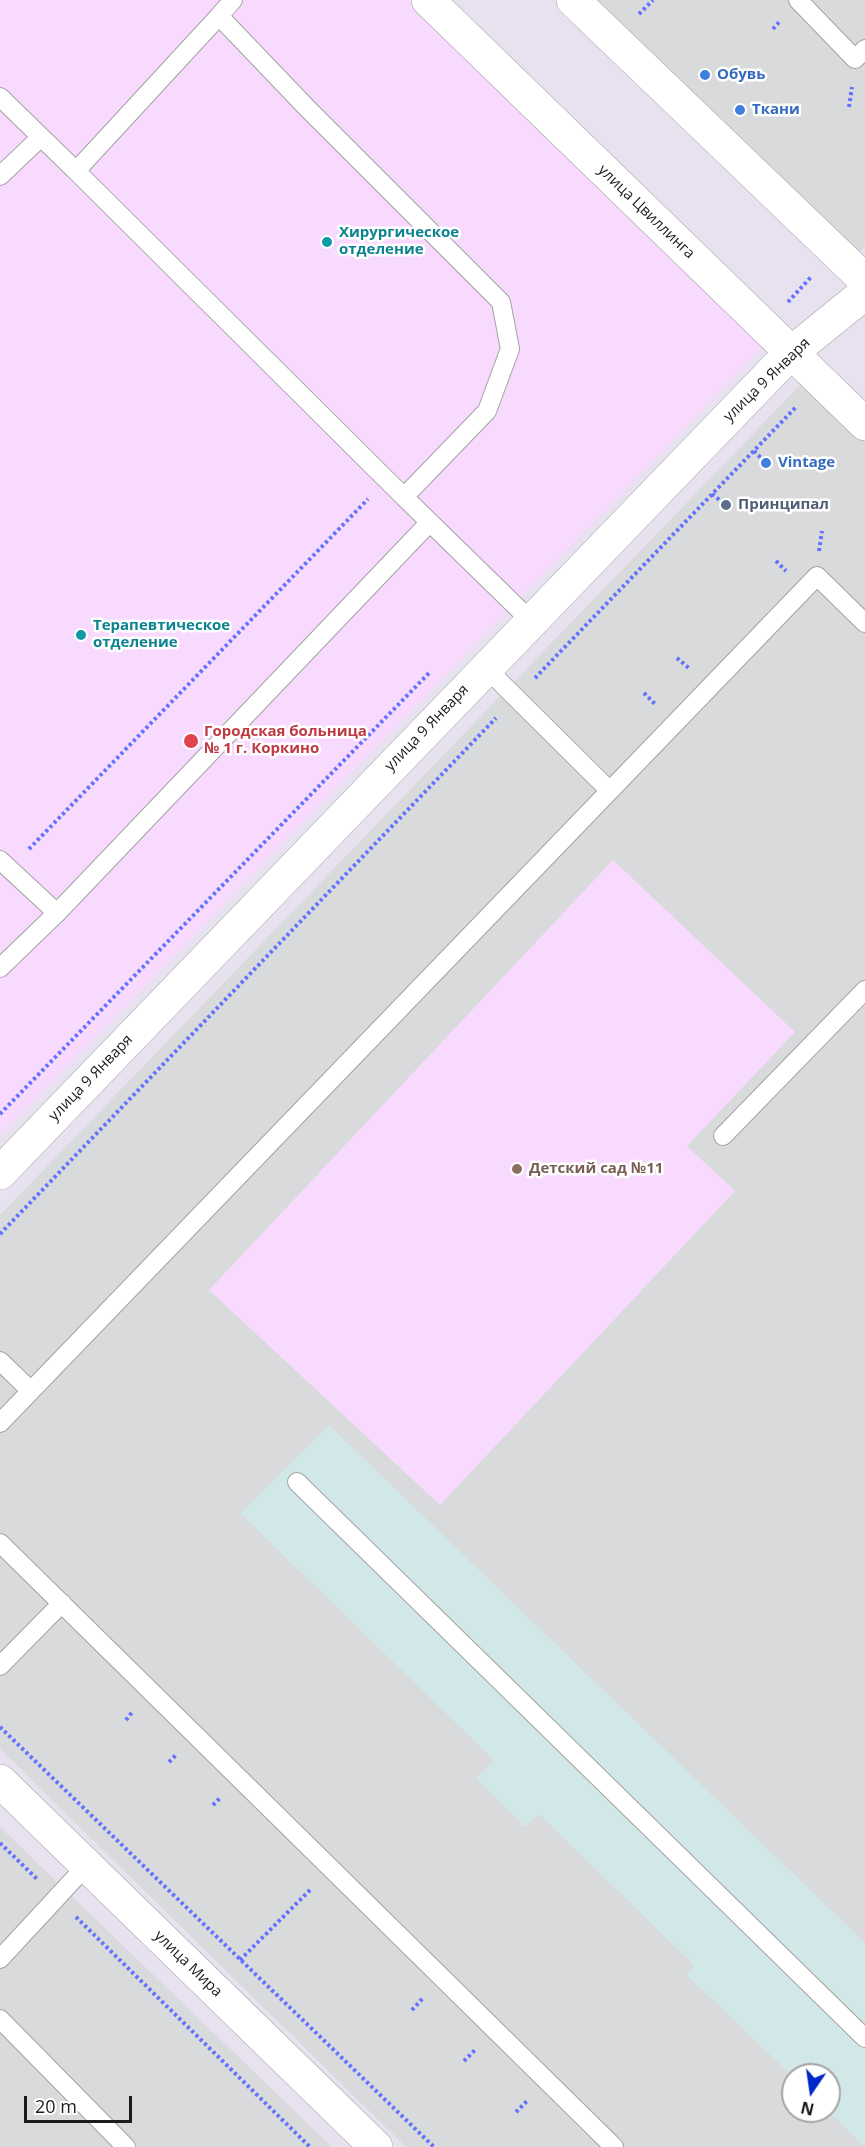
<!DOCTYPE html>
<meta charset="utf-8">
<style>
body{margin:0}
#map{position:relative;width:865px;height:2147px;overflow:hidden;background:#e8e1ef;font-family:"Open Sans",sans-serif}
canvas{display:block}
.north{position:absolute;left:781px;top:2063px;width:60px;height:60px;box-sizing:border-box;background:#fff;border:2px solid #a4a4a4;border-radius:50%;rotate:193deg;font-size:16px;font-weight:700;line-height:24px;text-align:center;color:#1c1c1c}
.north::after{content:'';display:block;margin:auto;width:21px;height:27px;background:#0028c9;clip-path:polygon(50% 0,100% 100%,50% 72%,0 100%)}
.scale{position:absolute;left:24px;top:2096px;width:108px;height:27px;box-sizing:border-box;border:3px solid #1c1c1c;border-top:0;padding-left:8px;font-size:18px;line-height:21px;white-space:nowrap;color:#1c1c1c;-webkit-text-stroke:4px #fff;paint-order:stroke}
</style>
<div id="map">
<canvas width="865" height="2147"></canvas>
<div class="north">N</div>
<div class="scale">20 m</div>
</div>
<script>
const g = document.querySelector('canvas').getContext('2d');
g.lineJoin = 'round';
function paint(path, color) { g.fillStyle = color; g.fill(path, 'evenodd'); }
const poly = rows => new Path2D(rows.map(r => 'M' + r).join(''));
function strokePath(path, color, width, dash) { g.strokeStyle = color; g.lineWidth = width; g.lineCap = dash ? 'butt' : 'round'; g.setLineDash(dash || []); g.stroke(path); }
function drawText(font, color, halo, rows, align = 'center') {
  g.font = font + ' "Open Sans",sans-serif'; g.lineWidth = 5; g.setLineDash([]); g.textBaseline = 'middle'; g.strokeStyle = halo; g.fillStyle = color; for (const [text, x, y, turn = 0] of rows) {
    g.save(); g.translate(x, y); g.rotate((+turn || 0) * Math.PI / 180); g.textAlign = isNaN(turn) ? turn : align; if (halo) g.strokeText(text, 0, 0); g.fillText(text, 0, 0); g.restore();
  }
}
paint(poly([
 [593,0,865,0,865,246,859,252],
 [804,381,865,440,865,2147,406,2147,0,1749,0,1215],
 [793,2075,829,2075,829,2111,793,2111],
 [0,1827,332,2147,0,2147]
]), '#d9dadb');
paint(poly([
 [329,1425,865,1943,865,2147,828,2111,829,2075,793,2075,793,2077,687,1975,695,1966,539,1814,525,1827,476,1779,494,1760,240,1513]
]), '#d2e8e8');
paint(poly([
 [0,0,410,0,765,345,0,1136],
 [613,860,795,1032,687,1146,735,1191,440,1505,209,1290]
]), '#f8daff');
const service = poly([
 [233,0,219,16,308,109,501,302,510,349,487,411,404,497,531,621],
 [798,0,855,59,865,49],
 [0,97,76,171,219,16],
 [76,171,404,497],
 [0,176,41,137],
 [485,667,610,791],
 [0,860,57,913,430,522],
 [0,968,57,913],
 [723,1136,865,990],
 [0,1361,31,1391],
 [0,1423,817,576,865,623],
 [297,1482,865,2038],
 [0,1543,614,2147],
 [0,1666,62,1603],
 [0,1959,87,1865],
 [0,2019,126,2147]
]);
const minor = poly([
 [0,1173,777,367,791,353,865,293],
 [0,1781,376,2147]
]);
const tertiary = poly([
 [428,0,865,424],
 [573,0,865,280]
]);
strokePath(service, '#a3a3a3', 20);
strokePath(minor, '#a3a3a3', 34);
strokePath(tertiary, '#a3a3a3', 34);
strokePath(poly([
 [639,14,653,0],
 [773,29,780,21],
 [849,107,852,87],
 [788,302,811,277],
 [754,451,766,463],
 [712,494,726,505],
 [819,551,822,531],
 [776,561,786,571],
 [677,658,690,669],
 [535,678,796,407],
 [644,693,656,705],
 [29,849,368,499],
 [0,1114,430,672],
 [0,1234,496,718],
 [126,1720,133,1711],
 [0,1727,434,2147],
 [169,1762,177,1754],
 [213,1805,221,1797],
 [0,1843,38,1880],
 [76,1917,310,2147],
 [240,1960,312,1888],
 [412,2010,424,1997],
 [464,2061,476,2049],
 [516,2112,528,2100]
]), '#6271ff', 4, [3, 3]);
strokePath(service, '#fff', 18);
strokePath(minor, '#fff', 33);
strokePath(tertiary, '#fff', 33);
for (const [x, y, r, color] of [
 [705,75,6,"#3f7fe0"],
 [740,110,6,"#3f7fe0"],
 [327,242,6,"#0f9aa8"],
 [766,463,6,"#3f7fe0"],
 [726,505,6,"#5c6f8a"],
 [81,635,6,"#0f9aa8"],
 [191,741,8,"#e0444e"],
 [517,1169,6,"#8d6e63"]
]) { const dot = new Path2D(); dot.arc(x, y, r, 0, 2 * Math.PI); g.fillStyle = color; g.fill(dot); strokePath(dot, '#fff', 2); }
drawText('bold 15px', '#366cbe', '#fff', [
 ["Обувь",717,75],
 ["Ткани",752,110],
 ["Vintage",778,463]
], 'left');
drawText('15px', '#1c1c1c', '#fff', [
 ["улица Цвиллинга",646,212,44],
 ["улица 9 Января",767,380,-44],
 ["улица 9 Января",427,728,-46],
 ["улица 9 Января",91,1078,-46],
 ["улица Мира",188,1964,44]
]);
drawText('bold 15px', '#0d838f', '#fff', [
 ["Хирургическое",339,233],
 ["отделение",339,250],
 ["Терапевтическое",93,626],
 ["отделение",93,643]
], 'left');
drawText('bold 15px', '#4e5e75', '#fff', [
 ["Принципал",738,505]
], 'left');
drawText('bold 15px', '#be3a42', '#fff', [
 ["Городская больница",204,732],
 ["№ 1 г. Коркино",204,749]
], 'left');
drawText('bold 15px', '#785e54', '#fff', [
 ["Детский сад №11",529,1169]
], 'left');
</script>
